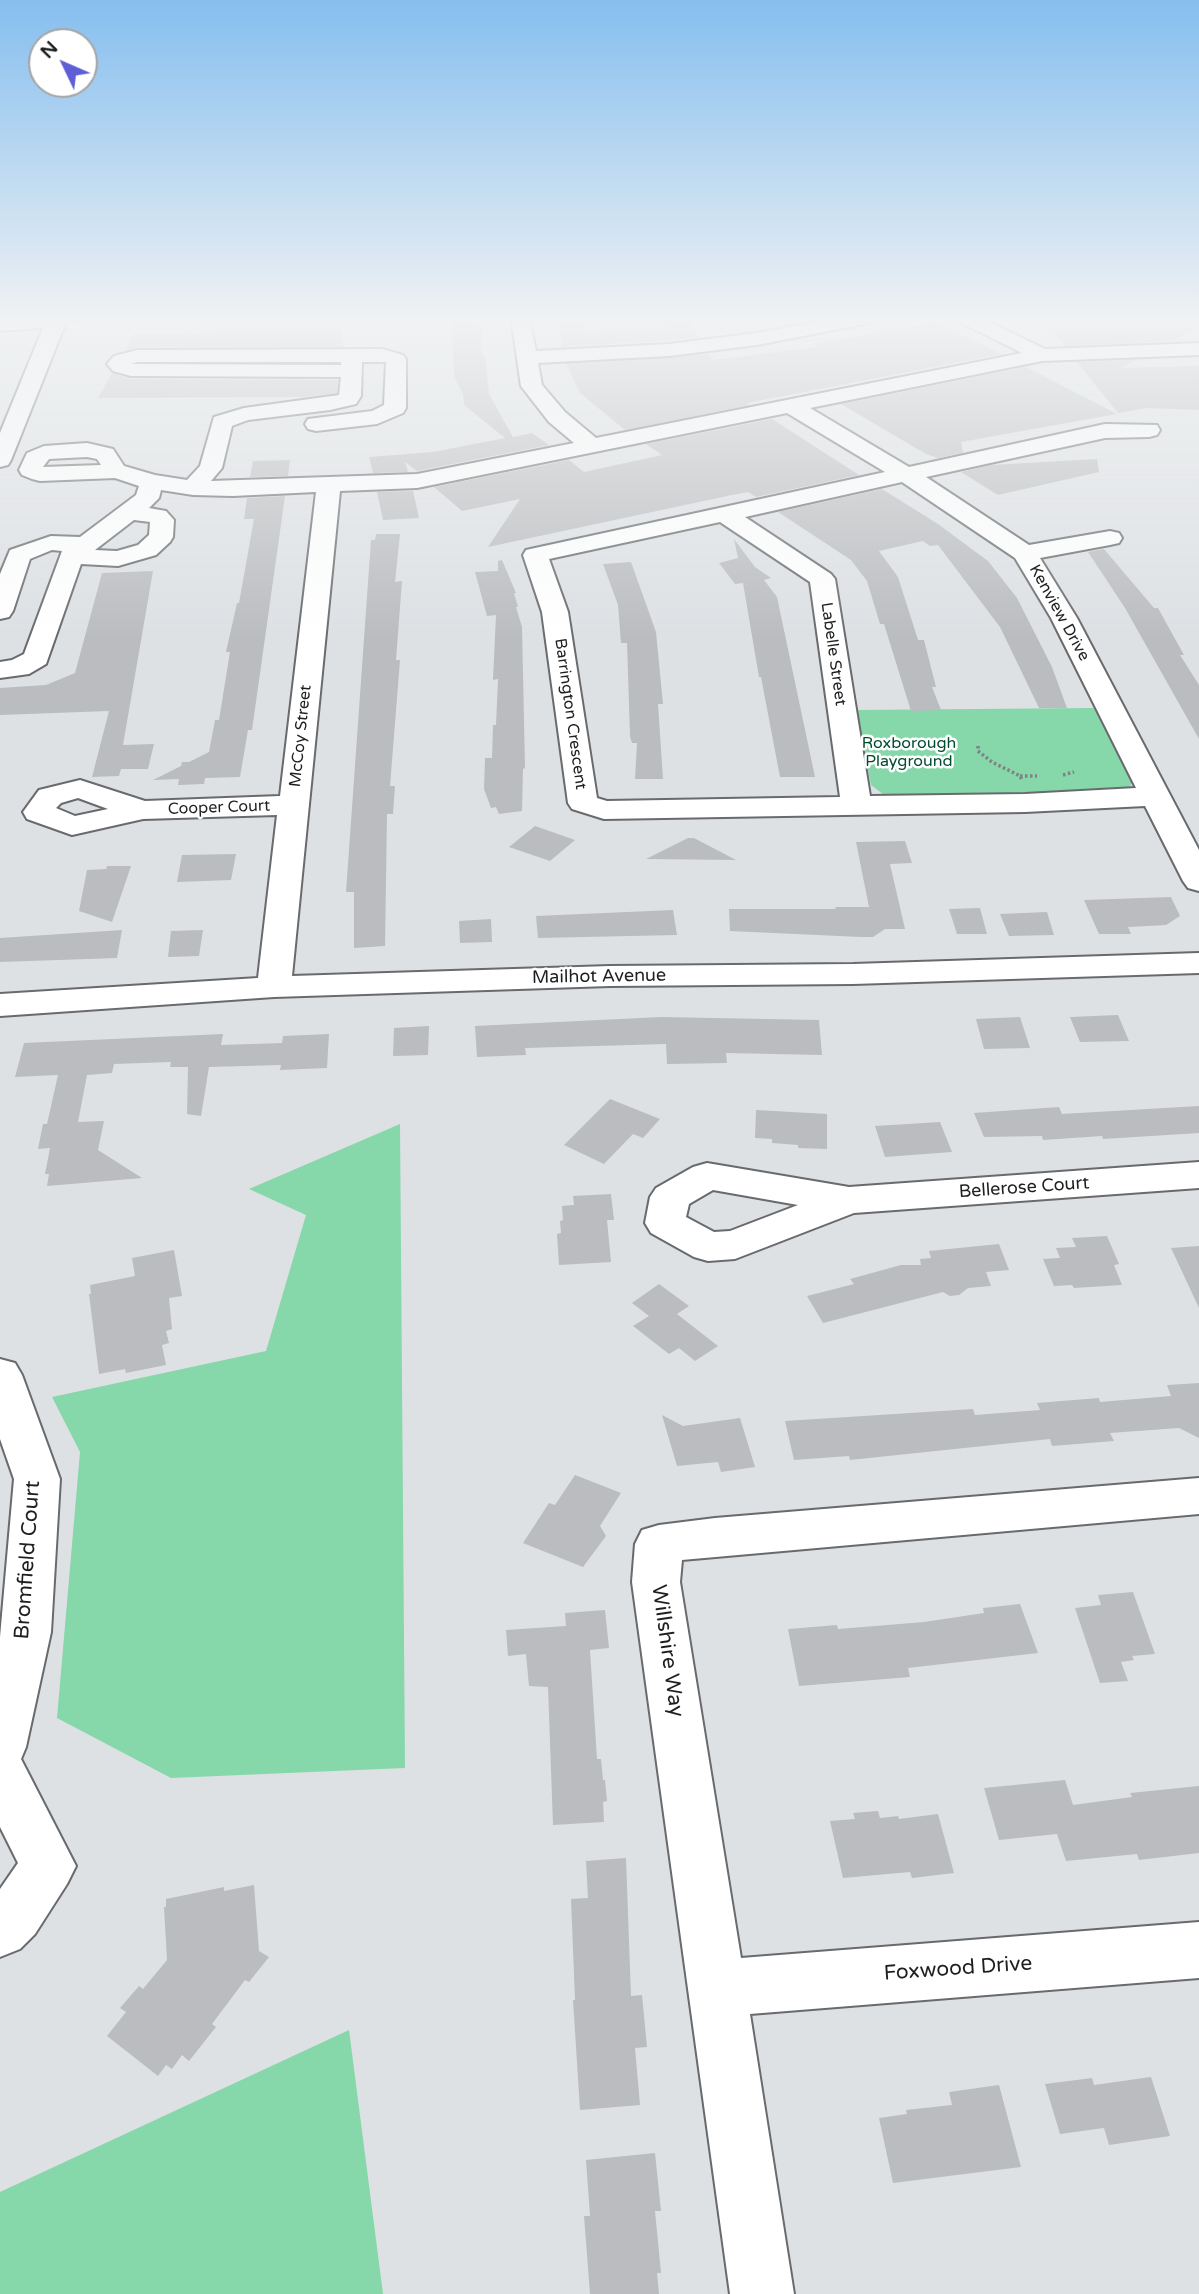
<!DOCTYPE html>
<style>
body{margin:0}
#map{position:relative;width:1199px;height:2294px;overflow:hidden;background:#dee1e4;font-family:"Varela Round",sans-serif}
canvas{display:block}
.north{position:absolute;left:28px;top:28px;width:70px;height:70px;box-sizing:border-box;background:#fff;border:2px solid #a5a5a6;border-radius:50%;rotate:314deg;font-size:19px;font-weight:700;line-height:28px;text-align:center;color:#1e1f20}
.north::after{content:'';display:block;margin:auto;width:24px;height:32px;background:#5e5ed6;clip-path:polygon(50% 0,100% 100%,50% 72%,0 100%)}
</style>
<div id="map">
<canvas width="1199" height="2294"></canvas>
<div class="north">N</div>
</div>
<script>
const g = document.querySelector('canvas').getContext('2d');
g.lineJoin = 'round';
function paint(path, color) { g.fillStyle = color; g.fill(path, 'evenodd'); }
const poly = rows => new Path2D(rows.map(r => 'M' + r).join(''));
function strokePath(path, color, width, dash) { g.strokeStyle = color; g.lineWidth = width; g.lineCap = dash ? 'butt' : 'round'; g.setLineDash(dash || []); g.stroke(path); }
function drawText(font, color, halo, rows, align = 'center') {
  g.font = font + ' "Varela Round",sans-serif'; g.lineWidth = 5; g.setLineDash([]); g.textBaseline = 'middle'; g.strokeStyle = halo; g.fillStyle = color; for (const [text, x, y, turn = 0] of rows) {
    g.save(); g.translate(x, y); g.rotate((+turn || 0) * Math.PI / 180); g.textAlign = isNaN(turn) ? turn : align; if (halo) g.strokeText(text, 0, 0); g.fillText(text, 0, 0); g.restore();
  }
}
paint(poly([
 [68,317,323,317,66,323],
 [1094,708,1132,782,1130,787,1115,791,895,797,884,795,871,785,856,710],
 [400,1124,405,1768,171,1778,57,1718,80,1452,52,1397,266,1351,306,1215,249,1189],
 [349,2030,383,2294,0,2294,0,2192]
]), '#86d7aa');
paint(poly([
 [452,317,475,317,476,325,481,325,482,356,485,356,489,394,513,437,532,433,549,445,417,471,405,462,408,472,373,473,369,457,433,452,505,438,464,405,463,394,454,377],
 [557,317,582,317,585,333,667,328,660,317,686,317,699,338,562,347],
 [935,322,1002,354,747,403,750,405,625,430,580,393,566,364,709,354,713,360,817,347,813,344],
 [1197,328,1172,341,1064,346,1053,331],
 [341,329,343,347,137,347,125,351,134,334],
 [1136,360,1121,368,1199,366,1199,410,1147,408,1118,413,1077,362],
 [1026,367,1117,414,961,442,963,453,938,458,926,454,841,404],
 [112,373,131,379,338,380,337,393,306,397,98,398],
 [772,419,859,475,756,497,748,492,732,495,488,547,520,499,462,511,434,487,569,460,584,472,662,455,646,444],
 [1097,459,1099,472,998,495,961,472,991,465],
 [290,460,288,476,250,477,253,461],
 [882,489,938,524,988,561,1017,598,1052,667,1067,708,1039,708,1000,627,938,545,930,546,923,541,879,551,898,577,918,640,924,640,936,687,932,687,941,710,911,711,884,624,880,624,867,581,851,560,778,512],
 [413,491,419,518,383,520,377,492],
 [285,496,252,730,248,730,240,777,205,778,204,784,178,785,179,779,153,780,181,766,182,762,189,762,209,752,215,720,219,720,230,652,226,652,237,603,239,603,254,519,244,519,247,498],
 [376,534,400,534,395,582,402,581,396,660,400,660,390,786,395,786,393,814,387,814,385,946,354,948,354,892,346,892,371,540,375,540],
 [734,539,755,567,771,578,764,580,777,597,815,777,780,777,761,677,759,677,743,583,735,584,719,563,738,558],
 [1104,549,1154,608,1158,608,1184,655,1180,655,1199,685,1199,739,1125,608,1088,552],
 [502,560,516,593,514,593,518,607,516,607,522,627,525,768,523,769,522,811,499,814,496,807,491,808,484,789,485,758,492,758,493,725,496,725,498,679,493,680,496,615,487,616,475,572,498,571,498,561],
 [631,562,656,632,663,704,658,704,663,779,635,779,637,743,632,743,630,736,627,643,621,643,618,605,603,564],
 [153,571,123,745,154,744,148,769,121,769,119,776,92,777,109,711,0,715,0,688,46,685,75,673,102,573],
 [535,826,575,840,550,861,509,847],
 [688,838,694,838,736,860,646,859],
 [905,841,912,863,890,864,905,929,885,929,873,937,861,937,730,931,729,909,836,909,835,907,869,907,856,842],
 [236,854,231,880,177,882,182,855],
 [107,866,131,866,112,922,79,911,87,870,106,869],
 [1171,897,1180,916,1166,925,1128,927,1131,934,1099,934,1084,900],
 [980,908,987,934,957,934,949,909],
 [673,910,677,935,538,938,536,916],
 [1047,912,1054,935,1009,936,1000,914],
 [491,919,492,942,460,943,459,921],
 [122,930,117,958,0,962,0,938],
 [203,930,199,956,168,957,171,931],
 [1118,1015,1129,1041,1080,1042,1070,1017],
 [661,1017,819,1020,822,1055,726,1053,727,1063,667,1064,666,1044,525,1048,526,1055,477,1057,475,1026],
 [1020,1017,1030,1048,984,1049,976,1019],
 [429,1026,428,1055,393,1056,394,1028],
 [223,1034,221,1045,282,1043,283,1036,329,1034,327,1068,280,1070,281,1065,209,1067,201,1116,187,1114,188,1067,170,1067,171,1062,114,1064,112,1073,87,1075,78,1122,104,1121,98,1150,142,1178,47,1186,49,1174,45,1174,50,1148,38,1149,43,1124,47,1124,58,1075,15,1077,24,1043],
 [610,1099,660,1119,643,1138,633,1134,604,1164,564,1145],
 [1199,1106,1199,1133,1103,1139,1102,1136,1043,1140,1042,1136,984,1137,974,1113,1059,1107,1062,1114],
 [756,1110,827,1114,827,1149,798,1148,798,1145,772,1143,772,1139,755,1138],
 [940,1122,952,1152,885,1157,875,1126],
 [611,1194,614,1220,607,1220,611,1262,559,1265,557,1234,561,1233,560,1221,563,1220,562,1206,574,1205,573,1196],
 [1107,1236,1119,1264,1114,1265,1122,1285,1074,1288,1072,1285,1054,1286,1043,1259,1060,1258,1056,1248,1076,1247,1072,1238],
 [999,1244,1009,1270,986,1272,991,1286,968,1288,959,1295,950,1296,943,1292,823,1323,807,1296,854,1284,850,1279,901,1265,921,1265,920,1259,931,1258,929,1251],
 [1199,1246,1199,1308,1171,1248],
 [174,1250,182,1296,169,1298,172,1329,166,1331,169,1343,162,1345,166,1365,126,1373,125,1369,99,1374,89,1294,91,1294,90,1285,135,1276,132,1258],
 [659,1284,689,1306,677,1314,718,1346,695,1361,679,1348,669,1354,633,1326,649,1316,632,1303],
 [1199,1383,1199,1438,1179,1428,1110,1433,1114,1441,1052,1446,1050,1439,850,1460,849,1456,794,1460,785,1421,973,1409,975,1415,1040,1410,1037,1403,1099,1398,1100,1402,1171,1396,1167,1385],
 [662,1415,683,1426,740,1418,755,1467,721,1472,718,1462,677,1466],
 [575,1475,621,1493,600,1526,606,1536,583,1567,523,1543,549,1503,555,1505],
 [1133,1592,1155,1654,1132,1656,1134,1660,1121,1662,1128,1681,1100,1683,1075,1608,1101,1605,1098,1595],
 [1020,1604,1038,1653,908,1668,910,1677,799,1686,788,1629,837,1625,838,1629,924,1622,984,1613,983,1608],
 [605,1610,609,1648,590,1650,597,1759,601,1759,603,1780,605,1780,607,1801,603,1802,604,1822,553,1825,548,1687,529,1686,526,1654,508,1656,506,1630,566,1626,565,1613],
 [1065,1780,1073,1805,1132,1797,1130,1793,1199,1786,1199,1853,1139,1860,1137,1854,1066,1861,1057,1834,999,1840,984,1788],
 [878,1811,880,1818,898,1816,899,1819,938,1814,954,1873,912,1878,910,1872,843,1878,830,1821,855,1819,853,1813],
 [626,1858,631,1996,642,1995,647,2047,635,2048,640,2105,580,2110,573,2000,575,2000,571,1899,588,1898,586,1861],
 [254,1885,259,1951,269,1957,249,1982,245,1980,212,2024,216,2027,189,2061,182,2055,172,2069,166,2065,158,2076,107,2036,126,2012,120,2008,139,1986,143,1989,167,1960,164,1907,166,1907,166,1899,224,1887,224,1891],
 [1151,2077,1170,2136,1109,2145,1104,2128,1060,2134,1045,2084,1092,2078,1094,2085],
 [999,2085,1021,2167,893,2183,879,2118,907,2114,906,2110,952,2105,949,2092],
 [655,2153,661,2211,655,2211,661,2273,657,2273,659,2294,590,2294,584,2216,590,2216,586,2160]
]), '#babcbf');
const minor = poly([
 [47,317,68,317,11,460,8,465,0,467,0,433,43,328,0,331,0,319,47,317],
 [511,317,529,317,536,351,669,344,757,333,842,317,880,317,870,323,757,345,669,356,538,363,542,385,565,412,596,438,1022,353,958,321,956,317,979,317,1045,349,1199,343,1199,355,1042,361,810,408,909,467,1105,424,1157,425,1160,430,1157,435,1149,437,1105,438,926,477,1029,545,1110,531,1119,533,1122,538,1119,543,1110,545,1040,558,1077,618,1199,850,1199,891,1188,888,1183,881,1145,806,1025,812,604,819,572,809,568,803,542,612,523,555,526,550,535,548,885,472,787,413,417,488,340,491,292,976,610,966,853,964,1199,953,1199,973,853,984,610,986,274,997,0,1016,0,994,258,978,277,815,143,819,72,835,27,819,23,812,39,790,80,780,145,801,280,796,316,492,233,496,193,495,161,490,159,498,149,508,166,511,174,520,173,537,170,542,156,555,118,566,81,564,46,664,29,674,0,678,0,662,12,660,24,654,62,551,52,550,30,559,13,611,9,617,0,619,0,574,10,550,51,536,80,537,136,495,139,486,115,478,40,481,32,479,22,475,19,470,27,453,44,446,87,443,113,449,124,466,155,475,187,480,200,466,214,417,244,408,339,395,341,377,131,376,113,371,107,364,114,356,137,350,382,349,403,355,406,359,406,408,403,413,377,424,316,431,308,429,305,424,308,419,372,411,384,405,386,362,362,362,361,396,356,404,330,410,248,420,232,426,222,468,211,481,417,474,574,443,549,422,521,386,511,317],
 [137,362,341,362,341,365,131,364,137,362],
 [87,457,97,459,101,465,43,467,49,459,87,457],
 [902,482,1015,558,1051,618,1136,788,1025,794,870,796,835,579,831,574,745,517,902,482],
 [134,520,150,522,149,535,138,545,117,551,95,550,134,520],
 [720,522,810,582,840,797,607,801,597,798,568,612,549,559,720,522],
 [78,798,108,809,75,816,56,808,61,803,78,798],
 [1199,1162,1199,1188,854,1213,735,1259,708,1261,694,1257,651,1233,645,1223,650,1197,656,1188,693,1167,707,1163,849,1187,1199,1162],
 [713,1190,798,1205,730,1231,714,1232,686,1217,689,1204,713,1190],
 [0,1359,15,1363,22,1375,60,1479,51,1632,26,1747,21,1759,76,1866,67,1884,35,1934,20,1949,0,1957,0,1889,18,1863,0,1827,0,1637,14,1479,0,1439,0,1359],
 [1199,1478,1199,1514,682,1560,680,1582,741,1958,1199,1922,1199,1978,750,2014,794,2294,730,2294,632,1582,635,1544,642,1530,659,1525,715,1518,1199,1478]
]);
strokePath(minor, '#686a6d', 4);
strokePath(poly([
 [978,746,978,751,992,762,1020,776,1022,780],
 [1063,775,1074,772],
 [1020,776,1037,776]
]), '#808284', 3.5, [2.5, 2.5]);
paint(minor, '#fff');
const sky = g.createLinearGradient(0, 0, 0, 638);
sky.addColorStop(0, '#85beef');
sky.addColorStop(0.5, '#f0f2f3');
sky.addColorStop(1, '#f0f2f300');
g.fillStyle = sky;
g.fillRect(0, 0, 1199, 638);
drawText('16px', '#1e1f20', '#fff', [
 ["Kenview Drive",1059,613,61],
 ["Labelle Street",833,654,82],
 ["Barrington Crescent",570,714,82],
 ["McCoy Street",301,736,-84],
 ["Cooper Court",219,808,-2]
]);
drawText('16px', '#004c2e', '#fff', [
 ["Roxborough",909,744],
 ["Playground",909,762]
]);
drawText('18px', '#1e1f20', '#fff', [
 ["Mailhot Avenue",599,977,-1],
 ["Bellerose Court",1024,1188,-4]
]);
drawText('21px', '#1e1f20', '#fff', [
 ["Bromfield Court",28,1560,-86],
 ["Willshire Way",667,1651,82],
 ["Foxwood Drive",958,1969,-4]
]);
</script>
